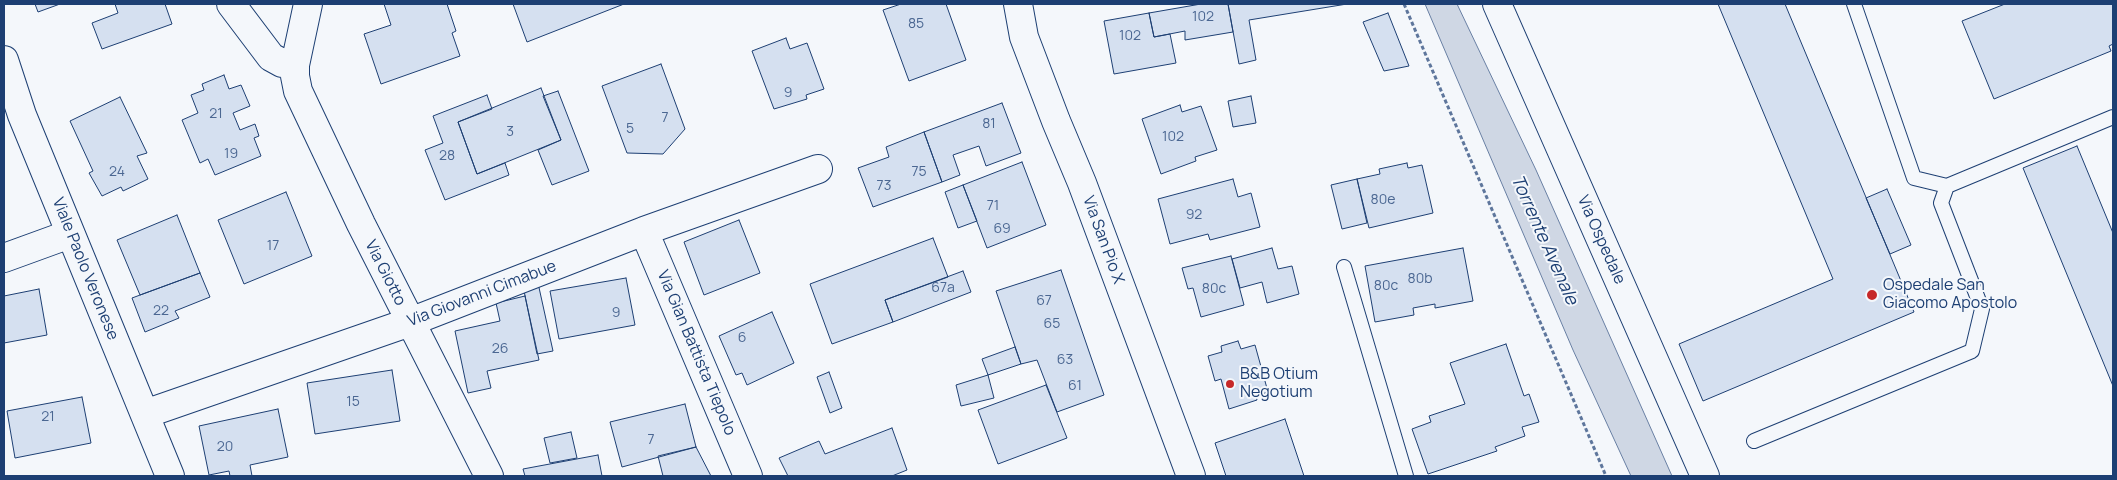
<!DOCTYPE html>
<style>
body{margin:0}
#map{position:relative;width:2117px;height:480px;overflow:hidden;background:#f4f7fb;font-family:Manrope,sans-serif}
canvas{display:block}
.frame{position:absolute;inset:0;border:5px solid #1d3f73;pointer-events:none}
</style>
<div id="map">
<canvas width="2117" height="480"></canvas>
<div class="frame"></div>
</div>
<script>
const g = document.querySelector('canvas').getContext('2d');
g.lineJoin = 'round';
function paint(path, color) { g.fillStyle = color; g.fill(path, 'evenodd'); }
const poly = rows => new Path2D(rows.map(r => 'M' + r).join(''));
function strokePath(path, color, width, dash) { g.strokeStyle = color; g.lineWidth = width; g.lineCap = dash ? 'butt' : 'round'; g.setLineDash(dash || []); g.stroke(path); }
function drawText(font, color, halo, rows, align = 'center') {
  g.font = font + ' Manrope,sans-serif'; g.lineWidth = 4; g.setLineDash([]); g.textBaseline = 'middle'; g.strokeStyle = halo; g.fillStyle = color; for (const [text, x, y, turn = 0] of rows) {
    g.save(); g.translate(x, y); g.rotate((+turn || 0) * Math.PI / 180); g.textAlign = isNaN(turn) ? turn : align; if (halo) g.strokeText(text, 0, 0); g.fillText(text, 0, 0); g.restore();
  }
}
const water = poly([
 [1425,4,1457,4,1536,170,1672,476,1631,476,1573,350,1425,4]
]);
paint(water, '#cfd7e4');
strokePath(water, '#687fa3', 1);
const building = poly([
 [35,4,60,4,38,12,35,4],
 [115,4,165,4,172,24,102,49,92,23,118,13,115,4],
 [384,4,447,4,456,31,452,33,460,56,381,84,364,34,391,25,384,4],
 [513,4,624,4,527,42,513,4],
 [901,4,946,4,966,60,909,81,883,10,901,4],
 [1201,4,1228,4,1233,32,1185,40,1185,31,1154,37,1149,13,1201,4],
 [1228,4,1347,4,1249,20,1256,60,1239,64,1228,4],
 [1718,4,1785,4,1914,312,1703,401,1679,344,1833,279,1718,4],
 [2005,4,2113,4,2113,44,2109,46,2111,51,1994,99,1962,21,2005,4],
 [1149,13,1154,37,1170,34,1176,63,1114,74,1104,21,1149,13],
 [1388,13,1409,66,1384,71,1363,22,1388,13],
 [786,38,790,49,807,43,824,89,806,95,807,99,774,109,752,51,786,38],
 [661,64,685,129,663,154,627,153,602,86,661,64],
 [224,75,229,89,241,85,250,106,233,113,240,130,255,124,259,136,254,138,261,156,215,175,208,159,200,163,182,120,198,113,191,95,204,90,202,84,224,75],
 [541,88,561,140,477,174,458,122,541,88],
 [558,91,589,171,552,185,538,150,561,140,543,96,558,91],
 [487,95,492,109,458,122,477,174,505,163,509,175,445,200,425,150,443,143,433,116,487,95],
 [1251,96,1256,123,1233,127,1228,101,1251,96],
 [120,97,147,153,137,156,148,179,123,191,121,187,102,196,89,173,93,171,70,121,120,97],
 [1002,103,1021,153,986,166,979,146,953,155,960,175,942,182,924,132,1002,103],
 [1180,105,1182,112,1201,106,1217,150,1195,157,1196,161,1161,174,1142,119,1180,105],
 [924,132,942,182,873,207,858,168,889,157,886,147,924,132],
 [2077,146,2113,233,2113,386,2023,168,2077,146],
 [1022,162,1046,225,987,248,963,185,1022,162],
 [1407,163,1408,168,1422,165,1433,213,1369,228,1357,179,1380,174,1379,169,1407,163],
 [1233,179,1238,197,1251,193,1260,227,1210,240,1208,234,1170,244,1158,199,1233,179],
 [1357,179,1367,223,1342,229,1331,185,1357,179],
 [963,185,977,221,958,228,945,192,963,185],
 [1887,189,1911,245,1890,254,1866,198,1887,189],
 [286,192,312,256,244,284,218,220,286,192],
 [177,215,200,273,140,295,117,240,177,215],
 [739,220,760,273,704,295,684,242,739,220],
 [933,238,948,277,885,300,893,322,832,344,810,284,933,238],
 [1272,248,1278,269,1292,266,1299,294,1267,303,1262,282,1240,288,1232,259,1272,248],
 [1463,248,1473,301,1435,308,1435,304,1413,308,1414,315,1375,322,1365,266,1463,248],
 [1231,256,1244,305,1201,317,1193,288,1188,289,1182,268,1231,256],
 [1061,270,1104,395,1057,412,1037,360,1021,364,996,291,1061,270],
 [963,271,971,292,893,322,885,300,963,271],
 [200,273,210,297,175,311,179,318,145,332,132,298,200,273],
 [626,278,635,325,559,339,550,291,626,278],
 [538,283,553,351,537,354,523,286,538,283],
 [39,289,47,335,4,343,4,296,39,289],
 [525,296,539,360,487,371,491,388,468,393,455,331,500,321,496,303,525,296],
 [772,312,794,363,747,385,742,373,736,375,719,336,772,312],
 [1238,341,1241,349,1255,345,1268,392,1256,396,1257,400,1229,409,1221,379,1215,381,1208,356,1222,352,1221,346,1238,341],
 [1506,344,1524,396,1529,394,1539,422,1522,427,1525,436,1495,447,1497,451,1428,474,1412,429,1431,422,1429,416,1465,404,1450,363,1506,344],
 [1015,347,1021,364,988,375,982,359,1015,347],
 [392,370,400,421,315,434,307,383,392,370],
 [829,372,842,408,830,413,817,377,829,372],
 [988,375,994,398,961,406,956,385,988,375],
 [1046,385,1067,438,998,464,978,410,1046,385],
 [82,397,91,443,15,458,7,411,82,397],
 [685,404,696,447,622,467,610,422,685,404],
 [278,409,288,457,250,465,252,476,230,476,229,471,209,475,199,426,278,409],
 [1285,419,1304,476,1226,476,1215,443,1285,419],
 [892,428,907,470,892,476,788,476,779,458,819,441,825,454,892,428],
 [571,432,577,458,550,463,544,438,571,432],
 [696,447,711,476,663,476,658,456,696,447],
 [598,455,602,476,525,476,523,469,598,455]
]);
paint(building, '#d5e0f0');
strokePath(building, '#1d3f73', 1);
const lane = poly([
 [1854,4,1914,178,1947,186,2113,117],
 [1344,267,1406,476],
 [1754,441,1972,351,1982,309,1941,203,1947,186]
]);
const street = poly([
 [231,4,271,57,282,63,295,65],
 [308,4,295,65,295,76,298,91,361,224,489,476],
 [1497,4,1705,476],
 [4,60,22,115,170,476],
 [644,231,748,476],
 [4,258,70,234],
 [145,414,410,322,644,231,818,169]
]);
const secondary = poly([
 [1018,4,1024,37,1056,121,1082,183,1191,476]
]);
strokePath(lane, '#1d3f73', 16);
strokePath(street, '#1d3f73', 30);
strokePath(secondary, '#1d3f73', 30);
strokePath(poly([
 [1404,4,1606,476]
]), '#5e769c', 3, [4, 2.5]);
strokePath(lane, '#f4f7fb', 14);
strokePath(street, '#f4f7fb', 28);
strokePath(secondary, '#f4f7fb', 28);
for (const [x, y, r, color] of [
 [1872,295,6,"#c62828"],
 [1230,384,5,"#c62828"]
]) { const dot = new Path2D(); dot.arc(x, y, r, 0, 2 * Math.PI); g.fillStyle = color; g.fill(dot); strokePath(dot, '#f4f7fb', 2); }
drawText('14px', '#4b6792', null, [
 ["102",1203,17],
 ["85",916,24],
 ["102",1130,36],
 ["9",788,93],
 ["21",216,114],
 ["7",665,118],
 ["81",989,124],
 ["5",630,129],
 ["3",510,132],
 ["102",1173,137],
 ["19",231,154],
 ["28",447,156],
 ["24",117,172],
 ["75",919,172],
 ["73",884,186],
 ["80e",1383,200],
 ["71",993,206],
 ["92",1194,215],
 ["69",1002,229],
 ["17",273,246],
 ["80b",1420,279],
 ["80c",1386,286],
 ["67a",943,288],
 ["80c",1214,289],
 ["67",1044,301],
 ["22",161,311],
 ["9",616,313],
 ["65",1052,324],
 ["6",742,338],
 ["26",500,349],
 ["63",1065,360],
 ["61",1075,386],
 ["15",353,402],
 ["21",48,417],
 ["7",651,440],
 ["20",225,447]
]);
drawText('16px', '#1d3f73', '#f4f7fb', [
 ["Via San Pio X",1103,240,70],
 ["Via Ospedale",1601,240,66],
 ["Viale Paolo Veronese",85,269,68],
 ["Via Giotto",385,273,63],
 ["Via Giovanni Cimabue",482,294,-21],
 ["Via Gian Battista Tiepolo",696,353,67]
]);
drawText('16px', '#1d3f73', '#f4f7fb', [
 ["Ospedale San",1883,286],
 ["Giacomo Apostolo",1883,304],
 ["B&B Otium",1240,375],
 ["Negotium",1240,393]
], 'left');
drawText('italic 18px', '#1d3f73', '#f4f7fb', [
 ["Torrente Avenale",1544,240,66]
]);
</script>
